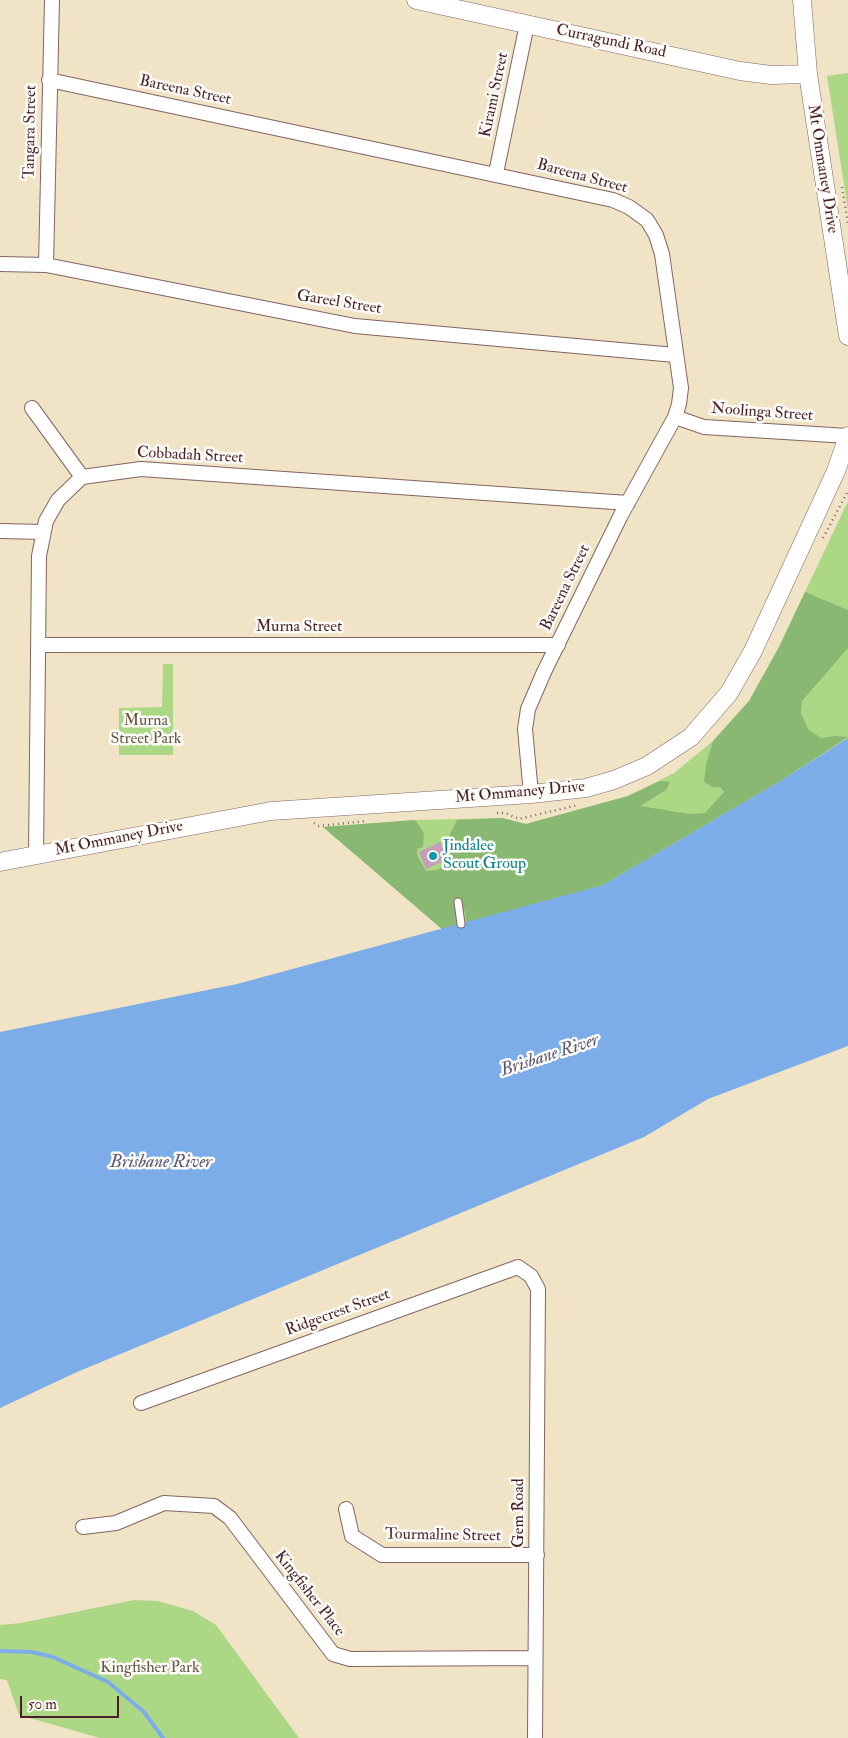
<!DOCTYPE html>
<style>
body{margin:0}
#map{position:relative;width:848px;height:1738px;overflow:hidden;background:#f0e3c6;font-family:"IM FELL Double Pica",serif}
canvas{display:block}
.scale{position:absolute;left:20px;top:1696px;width:99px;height:22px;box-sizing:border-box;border:2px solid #4a1f2b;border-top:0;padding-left:6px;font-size:15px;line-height:18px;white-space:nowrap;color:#4a1f2b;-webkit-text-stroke:4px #fdfcf7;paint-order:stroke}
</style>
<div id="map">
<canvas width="848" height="1738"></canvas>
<div class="scale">50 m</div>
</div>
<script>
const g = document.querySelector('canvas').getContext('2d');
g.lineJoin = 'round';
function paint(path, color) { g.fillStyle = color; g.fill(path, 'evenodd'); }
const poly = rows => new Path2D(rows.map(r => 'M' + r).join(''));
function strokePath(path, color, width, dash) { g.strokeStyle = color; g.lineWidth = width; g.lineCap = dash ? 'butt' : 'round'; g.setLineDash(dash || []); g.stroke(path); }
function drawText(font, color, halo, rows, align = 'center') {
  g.font = font + ' "IM FELL Double Pica",serif'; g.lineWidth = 5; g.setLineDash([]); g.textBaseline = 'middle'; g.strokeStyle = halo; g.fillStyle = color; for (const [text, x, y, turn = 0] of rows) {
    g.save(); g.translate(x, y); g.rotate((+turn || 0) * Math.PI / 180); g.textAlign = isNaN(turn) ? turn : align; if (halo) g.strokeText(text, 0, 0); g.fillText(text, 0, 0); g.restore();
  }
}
paint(poly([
 [848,73,848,210,827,76],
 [848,501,848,738,782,780,603,885,443,930,323,827,415,820,502,818,526,824,628,796,674,773,713,741,749,701,779,647],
 [163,664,173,664,173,755,119,755,119,708,162,707],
 [134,1600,158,1601,193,1611,216,1625,299,1738,100,1738,19,1715,7,1680,0,1679,0,1625,21,1623]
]), '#acd885');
paint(poly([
 [805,592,848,610,848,648,802,701,801,713,808,729,821,738,836,736,848,737,782,780,603,885,466,923,465,911,455,907,456,926,443,930,323,827,415,820,424,833,423,847,417,849,417,855,426,871,437,870,452,860,449,848,450,834,457,820,502,818,526,824,628,796,660,781,670,782,666,790,640,806,690,814,705,813,724,792,720,787,712,787,704,782,706,764,713,741,749,701,779,647]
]), '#89b872');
paint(poly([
 [848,738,848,1046,708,1099,644,1137,77,1372,0,1408,0,1032,237,984,603,885,782,780]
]), '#7dade8');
strokePath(poly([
 [0,1651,32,1652,53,1657,108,1682,144,1712,163,1738]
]), '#7dade8', 4);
paint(poly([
 [440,842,448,859,426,869,419,852]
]), '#c69dba');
const service = poly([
 [458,902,461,924]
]);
const minor = poly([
 [49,80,613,200,629,207,647,220,656,235,662,254,681,388,679,404,675,417,621,515,544,672,528,709,525,729,531,794],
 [496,173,527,24],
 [0,264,46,265,355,326,675,355],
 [46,265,52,0],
 [32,408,82,477],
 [675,417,704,427,848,436],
 [0,531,43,532],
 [39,645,558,645],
 [36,855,39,556,46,521,58,500,82,477,141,469,628,503],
 [141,1403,518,1267,531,1276,538,1289,535,1738],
 [346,1509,352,1536,382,1555,537,1555],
 [83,1527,116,1523,164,1503,214,1506,230,1518,333,1654,350,1659,534,1658]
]);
const tertiary = poly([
 [416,0,740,71,771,75,808,74],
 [802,0,808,74,848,336],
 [0,862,271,811,531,794,586,788,614,780,647,766,691,737,729,693,753,651,836,471,848,436]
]);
strokePath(service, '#846461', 9);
strokePath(minor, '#846461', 16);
strokePath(tertiary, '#846461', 19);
strokePath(poly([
 [842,187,848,224],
 [823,538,848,491],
 [497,813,505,813,519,819,578,805],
 [314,823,318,826,367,821]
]), '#846461', 2.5, [1, 4]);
strokePath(service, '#fff', 7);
strokePath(minor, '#fff', 14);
strokePath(tertiary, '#fff', 18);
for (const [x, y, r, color] of [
 [433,856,5,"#0f9aa8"]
]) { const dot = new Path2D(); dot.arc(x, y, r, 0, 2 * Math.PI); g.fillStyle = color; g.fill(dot); strokePath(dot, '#fdfcf7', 2); }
drawText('16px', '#4a1f2b', '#fdfcf7', [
 ["Curragundi Road",611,42,12],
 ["Bareena Street",185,91,12],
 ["Kirami Street",495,95,-78],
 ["Tangara Street",31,132,-89],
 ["Mt Ommaney Drive",822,169,81],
 ["Bareena Street",582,177,15],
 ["Gareel Street",339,303,9],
 ["Noolinga Street",762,413,4],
 ["Cobbadah Street",190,456,3],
 ["Bareena Street",566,588,-64],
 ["Murna Street",299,628],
 ["Mt Ommaney Drive",520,793,-5],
 ["Mt Ommaney Drive",119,839,-11],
 ["Ridgecrest Street",338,1313,-20],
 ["Gem Road",520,1513,-90],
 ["Tourmaline Street",443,1536,1],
 ["Kingfisher Place",309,1594,52]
]);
drawText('16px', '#675646', '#fdfcf7', [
 ["Murna",146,722],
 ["Street Park",146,740],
 ["Kingfisher Park",150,1669]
]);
drawText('16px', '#0d838f', '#fdfcf7', [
 ["Jindalee",443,847],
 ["Scout Group",443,865]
], 'left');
drawText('italic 18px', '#5e5877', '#fdfcf7', [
 ["Brisbane River",550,1056,-18],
 ["Brisbane River",161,1163]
]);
</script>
